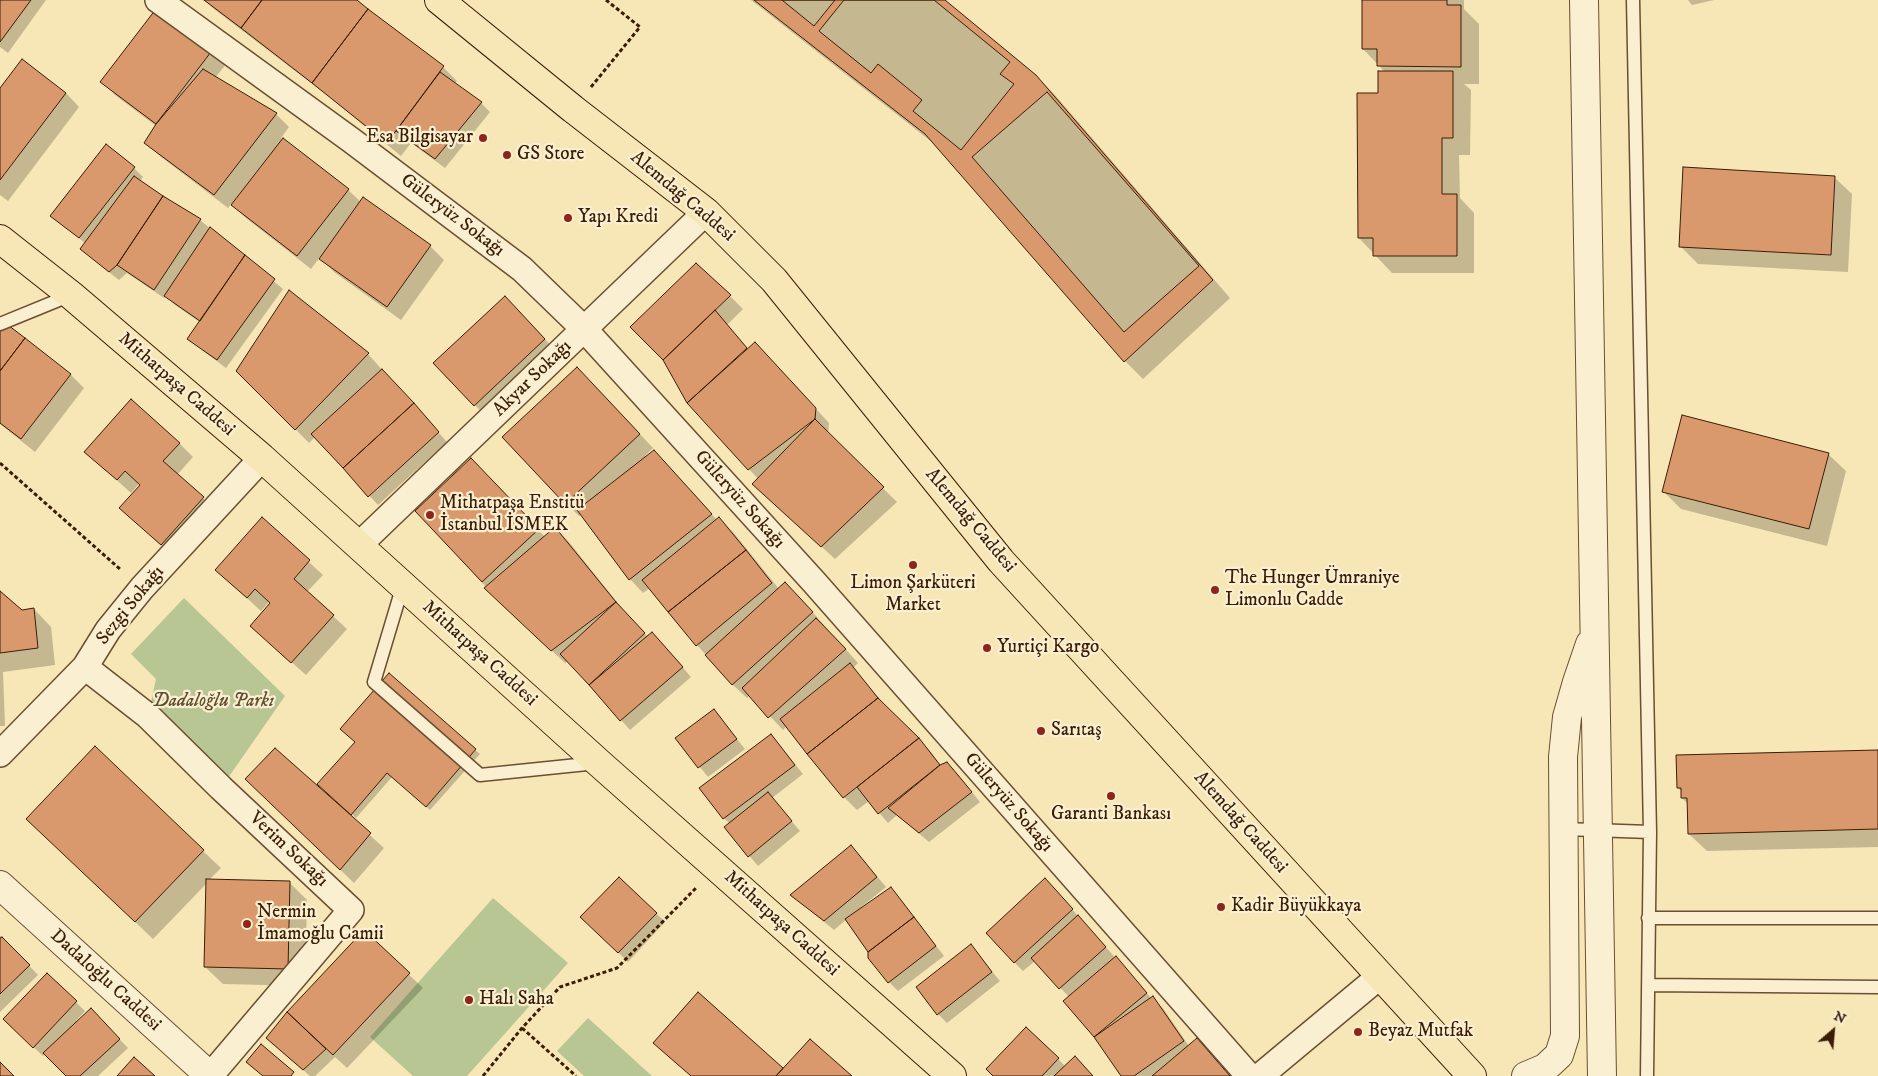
<!DOCTYPE html>
<meta charset="utf-8">
<style>
body{margin:0}
#map{position:relative;width:1878px;height:1076px;overflow:hidden;background:#f7e6b6;font-family:"IM FELL DW Pica",serif}
canvas{display:block}
.north{position:absolute;left:1808px;top:1006px;width:50px;height:50px;-webkit-text-stroke:4px #faefd0;paint-order:stroke;rotate:27deg;font-size:14px;font-weight:700;line-height:20px;text-align:center;color:#3b1d06}
.north::after{content:'';display:block;margin:auto;width:18px;height:22px;background:#3b1d06;clip-path:polygon(50% 0,100% 100%,50% 72%,0 100%)}
</style>
<div id="map">
<canvas width="1878" height="1076"></canvas>
<div class="north">N</div>
</div>
<script>
const g = document.querySelector('canvas').getContext('2d');
g.lineJoin = 'round';
function paint(path, color) { g.fillStyle = color; g.fill(path, 'evenodd'); }
const poly = rows => new Path2D(rows.map(r => 'M' + r).join(''));
function strokePath(path, color, width, dash) { g.strokeStyle = color; g.lineWidth = width; g.lineCap = dash ? 'butt' : 'round'; g.setLineDash(dash || []); g.stroke(path); }
function drawText(font, color, halo, rows, align = 'center') {
  g.font = font + ' "IM FELL DW Pica",serif'; g.lineWidth = 4.5; g.setLineDash([]); g.textBaseline = 'middle'; g.strokeStyle = halo; g.fillStyle = color; for (const [text, x, y, turn = 0] of rows) {
    g.save(); g.translate(x, y); g.rotate((+turn || 0) * Math.PI / 180); g.textAlign = isNaN(turn) ? turn : align; if (halo) g.strokeText(text, 0, 0); g.fillText(text, 0, 0); g.restore();
  }
}
paint(poly([
 [184,598,285,696,221,788,148,716,156,679,131,654],
 [493,898,568,963,467,1076,413,1076,370,1037],
 [588,1018,652,1076,584,1076,557,1051]
]), '#b7c692');
paint(poly([
 [0,0,46,0,8,53,0,47],
 [204,0,355,0,443,67,457,81,454,84,481,103,490,112,445,168,411,143,401,156,328,96,214,9],
 [751,0,943,0,1036,76,1054,94,1230,298,1143,379,1125,361,937,146],
 [1363,0,1464,0,1464,9,1479,24,1479,84,1464,84,1471,90,1470,155,1459,155,1460,198,1474,213,1474,273,1392,273,1359,238,1379,94,1385,72,1363,49],
 [1688,0,1714,0,1692,5],
 [159,7,227,63,215,78,276,114,289,127,281,138,348,190,361,202,363,199,430,246,444,260,401,320,334,272,320,257,311,269,246,218,231,204,228,208,160,156,146,143,156,126,115,95,102,81],
 [0,90,66,93,79,107,8,201,0,195],
 [134,168,143,177,140,181,200,220,283,289,226,368,198,347,189,338,201,323,175,305,166,296,164,298,127,273,119,280,91,258,82,249,86,244,52,216],
 [1834,177,1852,194,1848,272,1698,264,1681,247],
 [289,292,368,354,447,442,378,505,315,437,309,443,238,371],
 [730,296,743,309,727,325,748,349,768,357,829,423,828,434,897,502,835,559,767,497,758,479,688,402,664,359],
 [518,311,558,353,488,419,475,405],
 [0,320,71,375,84,388,35,452,0,424],
 [591,382,653,448,645,456,646,457,667,465,717,520,719,519,733,532,779,589,799,597,858,663,853,668,891,712,931,752,941,766,947,763,956,772,980,802,929,842,897,815,888,823,869,801,857,810,844,797,787,726,783,730,750,695,747,698,733,685,697,645,650,588,643,593,630,579,582,514,579,516,566,503],
 [179,443,193,457,177,475,217,511,175,558,121,508,141,486,139,484,131,493,100,465],
 [1828,454,1846,471,1827,546,1681,509,1664,492],
 [485,473,545,537,555,528,569,542,628,616,648,637,661,642,691,677,630,730,568,661,565,663,499,601,416,511],
 [262,519,323,575,307,592,347,629,306,675,251,626,271,603,269,602,261,611,216,570],
 [0,592,22,611,34,609,51,627,55,665,3,672,5,726,0,726],
 [389,675,480,754,430,810,392,777,356,818,323,788,356,743],
 [714,711,745,749,708,777,677,739],
 [771,735,803,774,772,798,800,831,758,866,726,828,730,824,724,818],
 [275,749,384,848,354,883,260,792],
 [1878,751,1878,847,1707,851,1689,834,1688,804,1682,798,1682,792,1678,788],
 [45,836,203,851,221,868,209,880,289,882,307,900,305,986,223,984,205,967,207,883,153,939],
 [851,846,886,887,860,908,861,910,899,898,944,956,898,991,889,982,847,919,834,930,791,895],
 [1054,889,1152,999,1162,1007,1189,1046,1197,1039,1230,1076,1123,1076,1095,1037,1065,1001,1069,997,1035,961,1023,971,1014,962],
 [656,913,665,922,628,962,591,926],
 [364,932,423,988,347,1068,335,1057,315,1076,310,1076,276,1047,288,1013],
 [0,936,38,975,0,1012],
 [971,946,1000,981,947,1023,938,1014],
 [47,974,85,1011,76,1021,77,1023,91,1010,128,1048,98,1076,67,1076,46,1053,43,1056,13,1028],
 [1058,1059,1066,1067,1092,1076,994,1076]
]), '#0003');
const building = poly([
 [0,0,31,0,0,42,0,0],
 [204,0,262,0,241,28,204,0],
 [262,0,357,0,368,9,312,83,241,28,262,0],
 [754,0,945,0,1036,75,1213,280,1124,362,925,134,754,0],
 [782,0,835,0,814,26,782,0],
 [844,0,934,0,1010,62,1000,74,1014,84,961,150,913,111,922,100,878,64,871,73,819,31,844,0],
 [1362,0,1447,0,1447,5,1461,5,1461,67,1377,66,1377,49,1362,49,1362,0],
 [159,5,214,48,156,124,100,82,159,5],
 [368,9,444,66,387,143,312,83,368,9],
 [22,59,66,93,0,180,0,88,22,59],
 [203,69,277,113,214,195,144,143,156,124,203,69],
 [1378,71,1453,71,1453,138,1442,138,1442,194,1457,194,1457,256,1373,256,1373,238,1358,238,1357,93,1378,93,1378,71],
 [440,72,482,102,435,159,396,131,440,72],
 [1047,92,1199,266,1124,332,972,157,1047,92],
 [283,138,349,189,297,256,231,205,283,138],
 [106,144,135,167,79,238,50,216,106,144],
 [1683,167,1835,176,1831,255,1679,247,1683,167],
 [134,176,163,196,117,265,109,272,80,249,134,176],
 [163,196,201,219,154,290,117,265,163,196],
 [363,197,431,245,387,307,319,259,363,197],
 [210,227,245,255,200,321,164,296,210,227],
 [245,255,275,279,217,360,187,339,245,255],
 [696,263,731,295,663,360,630,327,696,263],
 [289,290,369,353,295,430,236,371,289,290],
 [505,296,545,339,474,406,433,363,505,296],
 [715,310,747,348,687,403,663,360,715,310],
 [0,319,25,338,0,371,0,319],
 [25,338,71,374,21,439,0,423,0,371,25,338],
 [755,342,816,408,815,419,748,470,687,403,755,342],
 [577,367,640,434,565,504,502,437,577,367],
 [382,369,414,403,343,468,311,434,382,369],
 [131,399,180,443,163,461,204,497,161,545,119,508,140,485,125,471,117,480,84,452,131,399],
 [414,403,439,432,368,497,343,468,414,403],
 [1682,415,1829,453,1809,529,1662,492,1682,415],
 [815,419,884,487,821,547,752,484,815,419],
 [654,450,712,514,629,580,577,510,654,450],
 [471,458,539,529,482,582,415,511,471,458],
 [262,517,310,560,294,579,334,615,291,663,250,626,270,603,255,589,247,598,215,570,262,517],
 [719,517,746,550,668,612,642,580,719,517],
 [555,527,616,602,551,651,484,588,555,527],
 [746,550,772,583,696,646,668,612,746,550],
 [785,582,813,612,732,685,705,655,785,582],
 [0,591,22,610,34,608,38,648,0,653,0,591],
 [616,602,645,633,589,685,560,654,616,602],
 [816,618,846,649,768,718,742,688,816,618],
 [652,632,683,667,620,721,589,685,652,632],
 [850,663,878,698,807,754,780,719,850,663],
 [389,673,476,749,426,807,387,773,351,815,317,784,355,742,340,729,389,673],
 [878,698,919,738,843,798,807,754,878,698],
 [714,709,737,739,698,768,675,738,714,709],
 [771,734,795,765,723,819,699,788,771,734],
 [919,738,940,765,878,814,857,787,919,738],
 [95,746,204,850,135,922,26,819,95,746],
 [275,748,371,833,340,870,245,779,275,748],
 [1878,750,1878,829,1688,834,1687,798,1681,798,1681,788,1677,788,1676,755,1878,750],
 [947,762,972,792,919,833,888,808,940,765,947,762],
 [768,792,792,821,748,857,724,827,768,792],
 [851,845,877,877,824,921,790,895,851,845],
 [619,877,657,913,618,953,580,917,619,877],
 [1045,878,1073,909,1014,963,986,933,1045,878],
 [206,879,290,881,288,969,204,967,206,879],
 [891,887,914,917,868,952,845,919,891,887],
 [1078,915,1106,947,1059,989,1031,958,1078,915],
 [914,917,936,946,888,983,868,958,868,952,914,917],
 [364,930,410,973,333,1055,287,1012,364,930],
 [2,937,30,965,0,994,0,938,2,937],
 [971,944,992,972,937,1015,916,987,971,944],
 [1116,956,1147,993,1094,1037,1063,1001,1116,956],
 [47,973,77,1001,33,1048,3,1019,47,973],
 [698,992,783,1068,776,1076,691,1076,653,1043,698,992],
 [1153,996,1184,1041,1134,1076,1121,1076,1094,1037,1153,996],
 [91,1008,120,1039,80,1076,66,1076,43,1053,91,1008],
 [287,1012,326,1049,303,1070,266,1038,287,1012],
 [1026,1027,1059,1058,1042,1076,993,1076,986,1069,1026,1027],
 [1197,1038,1230,1076,1152,1076,1197,1038],
 [810,1039,852,1076,776,1076,810,1039],
 [261,1044,294,1072,291,1076,263,1076,246,1062,261,1044],
 [1075,1056,1093,1076,1054,1076,1075,1056],
 [134,1057,155,1076,117,1076,134,1057],
 [0,1062,14,1076,0,1076,0,1062]
]);
paint(building, '#d9996d');
strokePath(building, '#3b1d06', 1);
const service = poly([
 [0,324,71,295],
 [403,585,374,682,480,775,597,763],
 [1564,829,1650,832,1633,0],
 [1648,918,1878,918],
 [1648,985,1878,987],
 [1647,1076,1650,832]
]);
const minor = poly([
 [158,0,351,140,522,269,585,330,814,582,1249,1076],
 [359,545,706,212],
 [85,667,148,716,221,788,351,910,210,1076],
 [0,754,85,667,108,630,142,588,262,458],
 [1260,1076,1380,976]
]);
const tertiary = poly([
 [1584,0,1602,1076],
 [0,885,210,1076],
 [1526,1076,1545,1068,1559,1055,1565,1036,1563,757,1567,717,1577,682,1590,644]
]);
const primary = poly([
 [439,0,573,109,706,212,774,280,1001,561,1472,1076],
 [0,239,71,295,262,458,599,763,952,1076]
]);
strokePath(service, '#6a4f32', 15);
strokePath(minor, '#6a4f32', 28);
strokePath(tertiary, '#6a4f32', 30);
strokePath(primary, '#3b1d06', 30);
strokePath(poly([
 [591,87,640,27,606,0],
 [0,463,121,570],
 [522,1028,576,1076],
 [483,1076,522,1028,560,987,617,968,697,887]
]), '#3b1d06', 3, [4, 2.5]);
strokePath(service, '#faefd0', 12);
strokePath(minor, '#faefd0', 25);
strokePath(tertiary, '#faefd0', 28);
strokePath(primary, '#f7e6b6', 28);
for (const [x, y, r, color] of [
 [483,138,5,"#8f2418"],
 [507,155,5,"#8f2418"],
 [568,218,5,"#8f2418"],
 [430,515,5,"#8f2418"],
 [913,565,5,"#8f2418"],
 [1215,590,5,"#8f2418"],
 [987,648,5,"#8f2418"],
 [1041,731,5,"#8f2418"],
 [1111,796,5,"#8f2418"],
 [1221,907,5,"#8f2418"],
 [247,924,5,"#8f2418"],
 [469,1000,5,"#8f2418"],
 [1358,1032,5,"#8f2418"]
]) { const dot = new Path2D(); dot.arc(x, y, r, 0, 2 * Math.PI); g.fillStyle = color; g.fill(dot); strokePath(dot, '#faefd0', 2); }
drawText('19px', '#3b1d06', '#faefd0', [
 ["Esa Bilgisayar",473,138,"right"],
 ["GS Store",517,155],
 ["Yapı Kredi",578,218],
 ["Mithatpaşa Enstitü",440,504],
 ["İstanbul İSMEK",440,526],
 ["The Hunger Ümraniye",1225,579],
 ["Limonlu Cadde",1225,601],
 ["Limon Şarküteri",913,584,"center"],
 ["Market",913,606,"center"],
 ["Yurtiçi Kargo",997,648],
 ["Sarıtaş",1051,731],
 ["Garanti Bankası",1111,815,"center"],
 ["Kadir Büyükkaya",1231,907],
 ["Nermin",257,913],
 ["İmamoğlu Camii",257,935],
 ["Halı Saha",479,1000],
 ["Beyaz Mutfak",1368,1032]
], 'left');
drawText('19px', '#3b1d06', '#faefd0', [
 ["Alemdağ Caddesi",682,197,40],
 ["Güleryüz Sokağı",452,216,37],
 ["Akyar Sokağı",533,379,-44],
 ["Mithatpaşa Caddesi",176,385,41],
 ["Güleryüz Sokağı",739,500,48],
 ["Alemdağ Caddesi",970,521,50],
 ["Sezgi Sokağı",131,606,-51],
 ["Mithatpaşa Caddesi",479,654,42],
 ["Güleryüz Sokağı",1008,803,49],
 ["Alemdağ Caddesi",1240,823,48],
 ["Verim Sokağı",288,850,43],
 ["Mithatpaşa Caddesi",781,924,42],
 ["Dadaloğlu Caddesi",105,981,42]
]);
drawText('italic 19px', '#605030', '#faefd0', [
 ["Dadaloğlu Parkı",213,702]
]);
</script>
